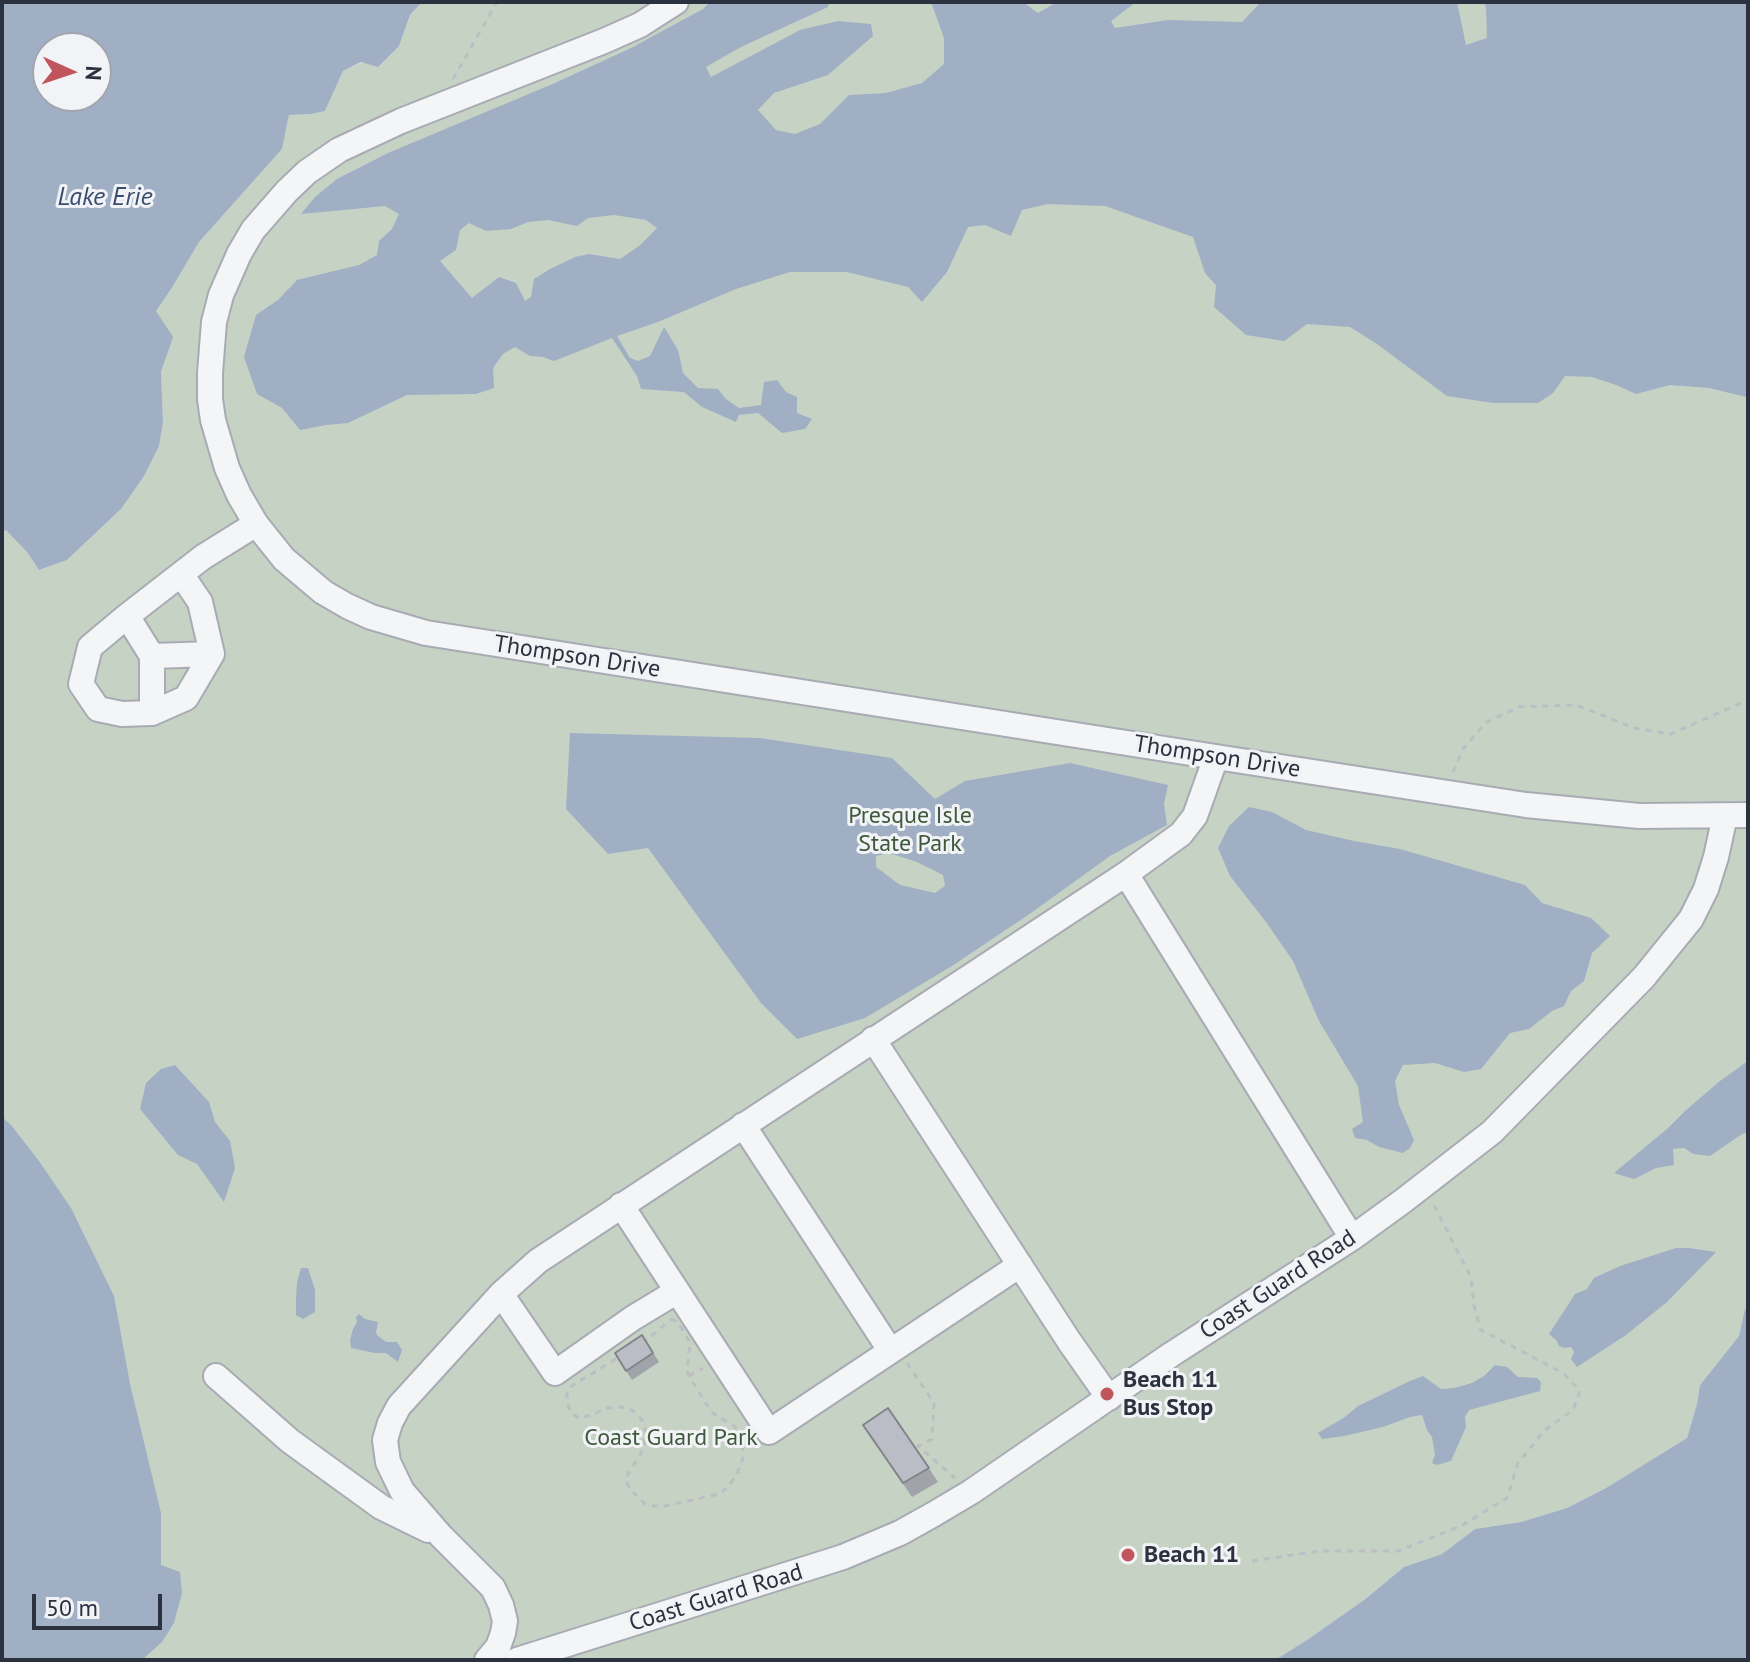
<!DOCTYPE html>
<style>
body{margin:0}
#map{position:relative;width:1750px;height:1662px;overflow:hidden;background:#e2e4e9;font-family:"PT Sans",sans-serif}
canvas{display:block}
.frame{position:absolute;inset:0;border:4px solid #2c313f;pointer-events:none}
.north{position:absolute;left:32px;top:32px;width:80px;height:80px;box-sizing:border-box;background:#f1f3f6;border:2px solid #a2a5ad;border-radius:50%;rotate:93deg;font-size:22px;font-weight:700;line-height:32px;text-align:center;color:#2c313f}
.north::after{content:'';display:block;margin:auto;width:28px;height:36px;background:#c0555c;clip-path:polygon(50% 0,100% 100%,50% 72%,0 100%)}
.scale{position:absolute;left:32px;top:1594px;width:130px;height:36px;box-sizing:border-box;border:4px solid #2c313f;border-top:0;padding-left:10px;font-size:24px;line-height:28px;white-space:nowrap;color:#2c313f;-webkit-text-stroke:6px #f1f3f6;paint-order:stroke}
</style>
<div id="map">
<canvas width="1750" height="1662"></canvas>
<div class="frame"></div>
<div class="north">N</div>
<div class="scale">50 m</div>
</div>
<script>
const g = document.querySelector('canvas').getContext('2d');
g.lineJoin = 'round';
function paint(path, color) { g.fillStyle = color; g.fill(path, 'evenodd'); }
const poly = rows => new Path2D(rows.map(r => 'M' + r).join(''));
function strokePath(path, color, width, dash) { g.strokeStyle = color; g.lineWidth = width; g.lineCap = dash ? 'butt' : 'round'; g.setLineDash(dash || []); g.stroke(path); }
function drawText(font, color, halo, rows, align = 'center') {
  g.font = font + ' "PT Sans",sans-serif'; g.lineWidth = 6; g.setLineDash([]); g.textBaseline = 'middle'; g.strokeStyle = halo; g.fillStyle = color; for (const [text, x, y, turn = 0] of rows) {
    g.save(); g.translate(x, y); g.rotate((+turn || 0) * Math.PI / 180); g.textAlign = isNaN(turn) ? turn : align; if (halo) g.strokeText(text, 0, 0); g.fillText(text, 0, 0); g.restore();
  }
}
paint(poly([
 [422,2,1748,2,1748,1308,1745,1310,1739,1336,1700,1385,1697,1404,1687,1438,1606,1488,1567,1508,1521,1522,1475,1529,1442,1554,1404,1567,1364,1600,1307,1640,1275,1660,19,1660,2,1600,2,532,6,529,27,552,39,570,67,560,121,509,163,422,161,372,172,338,155,311,173,286,199,242,282,149,289,115,311,114,325,111,343,71,399,46,410,15]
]), '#c6d2c4');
paint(poly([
 [2,2,422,2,410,15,399,46,378,67,361,62,343,71,325,111,311,114,289,115,282,149,199,242,173,286,156,311,173,337,161,372,163,422,159,446,144,476,121,509,67,560,39,570,27,552,6,530,2,532],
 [96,48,96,96,48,96,48,48],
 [710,2,829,2,828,7,741,47,706,67,711,77,800,30,838,21,871,24,873,36,828,75,774,93,758,110,776,130,795,134,820,124,849,95,886,93,922,83,944,64,944,38,931,2,1023,2,1038,13,1057,2,1136,2,1111,21,1115,28,1168,20,1242,22,1261,2,1457,2,1466,45,1487,38,1486,8,1484,2,1748,2,1748,394,1746,397,1709,388,1670,385,1636,394,1616,385,1592,377,1565,376,1553,393,1538,403,1493,403,1447,396,1377,344,1350,327,1307,324,1284,341,1246,335,1214,307,1216,285,1205,273,1193,237,1105,206,1048,204,1022,210,1011,236,985,225,968,227,947,272,922,302,908,287,847,272,790,272,736,289,658,322,617,336,630,358,638,361,650,356,664,327,678,350,683,373,698,388,718,389,726,399,739,408,761,405,764,382,777,380,786,392,797,397,797,413,812,419,805,429,782,433,758,413,739,415,736,422,702,407,684,392,641,389,637,376,612,338,554,361,543,357,530,356,515,347,503,354,493,368,494,388,476,394,407,395,348,423,326,425,300,430,282,408,257,394,244,357,256,315,278,300,297,280,359,265,377,255,379,241,392,229,399,214,385,206,301,214,315,197,337,179,388,153,555,83,631,48,703,9],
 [614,215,646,220,657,228,639,246,620,259,589,254,575,257,550,269,534,279,531,297,525,301,516,283,499,277,472,298,440,261,456,250,460,230,469,223,486,231,511,229,528,222,548,220,577,226,588,218],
 [570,733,760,738,892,758,935,799,965,781,1070,763,1168,785,1164,804,1167,825,1110,856,1031,913,952,966,865,1018,797,1039,761,1003,648,848,608,854,566,809],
 [889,853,917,862,943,875,945,886,935,893,900,885,876,867,876,856],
 [1249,807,1272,812,1306,830,1354,841,1400,849,1525,885,1542,903,1591,918,1610,936,1592,953,1584,981,1571,991,1564,1006,1552,1011,1529,1029,1510,1033,1481,1069,1464,1072,1435,1063,1403,1065,1395,1081,1399,1105,1414,1140,1410,1148,1403,1153,1379,1147,1367,1140,1355,1138,1352,1129,1363,1122,1358,1086,1319,1021,1293,961,1266,922,1230,876,1218,848,1229,826],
 [1748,1061,1748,1132,1742,1134,1710,1156,1693,1154,1684,1148,1673,1149,1674,1165,1656,1168,1634,1179,1614,1173,1667,1129,1685,1111,1720,1081],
 [175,1065,209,1102,215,1122,230,1141,235,1168,224,1202,197,1164,178,1155,140,1109,146,1083,161,1069],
 [2,1117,11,1125,39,1161,71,1208,114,1296,130,1384,161,1513,161,1565,180,1572,182,1593,174,1623,162,1642,142,1660,2,1660],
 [1676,1248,1689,1248,1716,1252,1667,1302,1626,1335,1577,1367,1571,1359,1574,1352,1571,1347,1565,1348,1559,1346,1557,1341,1549,1334,1575,1294,1587,1289,1594,1278,1620,1266],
 [301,1268,308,1268,315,1290,315,1312,303,1319,296,1315,296,1301,297,1282],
 [1748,1308,1748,1660,1275,1660,1307,1640,1364,1600,1404,1567,1442,1554,1475,1529,1521,1522,1567,1508,1606,1488,1687,1438,1697,1404,1700,1385,1739,1336,1745,1309],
 [359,1314,365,1319,378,1322,376,1333,378,1336,386,1342,397,1342,402,1350,398,1362,386,1353,375,1353,351,1348,350,1340,353,1329,357,1322,356,1317],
 [1495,1365,1507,1367,1518,1377,1537,1378,1541,1382,1540,1391,1469,1410,1465,1417,1466,1427,1451,1461,1437,1465,1432,1463,1435,1455,1432,1437,1427,1430,1422,1415,1410,1417,1383,1427,1344,1436,1322,1439,1318,1433,1345,1417,1358,1406,1410,1381,1423,1376,1441,1389,1454,1388,1472,1383,1484,1376]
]), '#a1afc5');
const minor = poly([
 [676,2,640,25,604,41,401,121,339,150,307,172,287,191,253,230,239,254,221,295,214,322,210,373,210,399,213,420,227,468,239,495,256,524,284,559,323,592,347,606,371,617,426,633,1216,757,1526,805,1639,816,1748,815],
 [181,574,200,602,212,654,186,698,152,713,122,714,98,709,81,684,90,647,127,616,203,557,256,524],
 [127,616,152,656,152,713],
 [152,656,212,654],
 [1126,874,1352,1238],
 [873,1039,1069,1341,1109,1398],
 [743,1125,890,1350],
 [621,1205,769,1432,1020,1265],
 [501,1294,555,1373,633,1318,676,1292],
 [216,1376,290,1441,381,1507,428,1530],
 [487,1660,498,1647,503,1633,505,1621,501,1605,493,1588,441,1536,402,1491,388,1462,385,1440,390,1423,399,1406,501,1294,538,1261,1126,874,1181,834,1195,816,1216,757],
 [517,1660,843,1557,900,1533,934,1514,971,1492,1172,1354,1352,1238,1403,1201,1492,1132,1644,977,1691,919,1706,889,1716,857,1725,816]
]);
strokePath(minor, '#a8abb3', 28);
strokePath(poly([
 [453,79,497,2],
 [1453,772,1463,749,1485,723,1519,707,1576,705,1634,728,1671,734,1748,700],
 [671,1319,678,1322,690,1343,687,1370,689,1376,711,1412,734,1426,741,1434,743,1444,743,1458,737,1474,727,1488,719,1494,665,1506,654,1506,645,1504,629,1488,626,1480,628,1474,643,1450,646,1432,642,1420,632,1410,621,1407,607,1408,592,1415,579,1418,572,1414,568,1406,567,1394,570,1387,647,1340,671,1319],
 [907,1363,934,1403,932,1439,918,1446,955,1478],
 [689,1376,703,1368],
 [1252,1561,1320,1551,1398,1551,1461,1526,1507,1498,1518,1463,1545,1430,1573,1410,1580,1391,1563,1373,1481,1330,1474,1306,1471,1278,1433,1203]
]), '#bcbec3', 3, [6, 6]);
strokePath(minor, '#f4f5f7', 24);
paint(poly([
 [642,1335,659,1362,632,1380,615,1353],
 [888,1408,938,1482,912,1497,863,1425]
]), '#a0a3a9');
const building = poly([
 [642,1335,653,1353,626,1371,615,1353,642,1335],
 [888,1408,929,1468,903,1483,863,1425,888,1408]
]);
paint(building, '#babdc5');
strokePath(building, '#82848a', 2);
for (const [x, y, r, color] of [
 [1107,1394,8,"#c0555c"],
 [1128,1555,8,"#c0555c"]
]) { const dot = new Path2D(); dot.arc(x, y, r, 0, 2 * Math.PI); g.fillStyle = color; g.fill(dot); strokePath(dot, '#f1f3f6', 3); }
drawText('24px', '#2c313f', '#f1f3f6', [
 ["Thompson Drive",577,657,9],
 ["Thompson Drive",1217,757,9],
 ["Coast Guard Road",1278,1285,-33],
 ["Coast Guard Road",716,1598,-17]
]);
drawText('24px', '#3e593b', '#f1f3f6', [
 ["Presque Isle",910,816],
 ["State Park",910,844],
 ["Coast Guard Park",671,1438]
]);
drawText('bold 24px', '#2c313f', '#f1f3f6', [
 ["Beach 11",1123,1380],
 ["Bus Stop",1123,1408],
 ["Beach 11",1144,1555]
], 'left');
drawText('italic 26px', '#3a4d6e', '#f1f3f6', [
 ["Lake Erie",105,198]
]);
</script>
